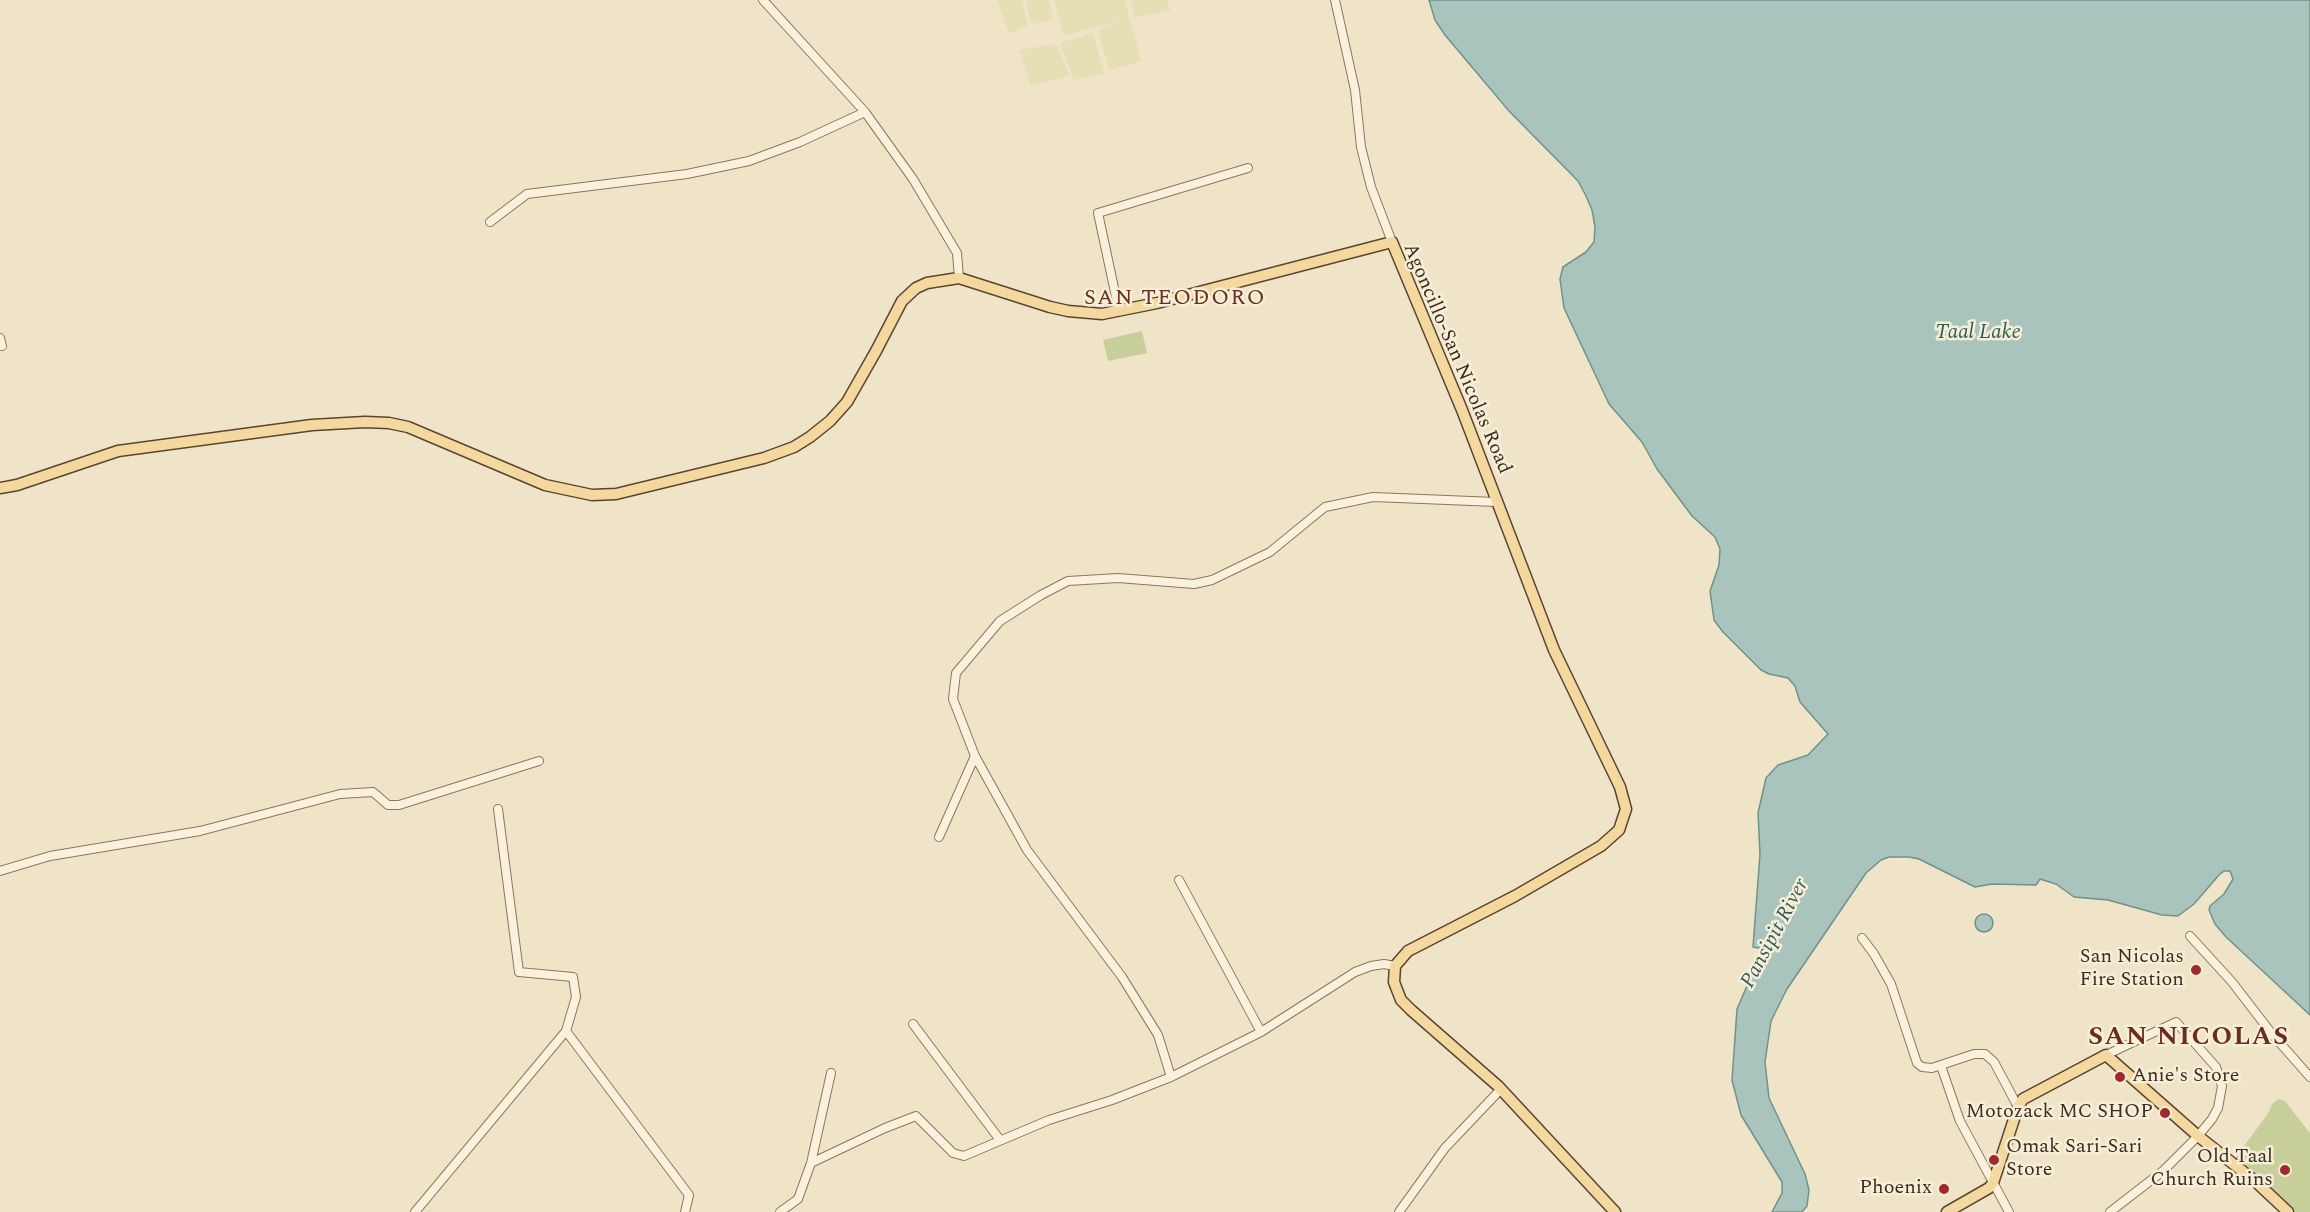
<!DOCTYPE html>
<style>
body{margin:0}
canvas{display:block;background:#f0e4c8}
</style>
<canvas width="2310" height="1212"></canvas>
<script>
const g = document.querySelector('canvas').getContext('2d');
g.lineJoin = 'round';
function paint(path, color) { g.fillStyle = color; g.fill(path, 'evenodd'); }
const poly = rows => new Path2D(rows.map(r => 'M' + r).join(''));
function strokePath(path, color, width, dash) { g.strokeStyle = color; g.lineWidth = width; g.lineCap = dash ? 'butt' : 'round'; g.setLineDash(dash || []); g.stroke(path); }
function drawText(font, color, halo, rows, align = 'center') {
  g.font = font + ' Spectral,serif'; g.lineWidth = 5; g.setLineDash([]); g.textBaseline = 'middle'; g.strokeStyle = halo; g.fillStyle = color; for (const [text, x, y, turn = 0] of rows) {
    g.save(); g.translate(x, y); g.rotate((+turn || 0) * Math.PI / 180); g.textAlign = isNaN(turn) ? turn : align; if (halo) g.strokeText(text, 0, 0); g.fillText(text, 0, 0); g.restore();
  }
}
paint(poly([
 [997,0,1022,0,1028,26,1009,33],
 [1025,0,1049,0,1053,19,1032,24],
 [1054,0,1125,0,1141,61,1109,70,1098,30,1122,21,1064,35],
 [1131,0,1166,0,1171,10,1134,18],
 [1093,33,1104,73,1074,80,1060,43],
 [1056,44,1070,76,1031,86,1019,50]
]), '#e6deb5');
paint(poly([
 [1142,331,1147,353,1108,361,1103,340],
 [2278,1099,2285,1101,2310,1133,2310,1212,2292,1212,2234,1160,2269,1112,2272,1104]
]), '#c9cf9b');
const water = poly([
 [1429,0,2310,0,2310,1015,2226,937,2215,924,2209,910,2210,906,2224,894,2233,879,2230,871,2224,871,2219,875,2194,904,2178,916,2162,915,2108,900,2074,897,2056,884,2040,879,2036,885,1992,884,1975,887,1919,859,1909,857,1889,857,1881,860,1866,873,1787,989,1771,1021,1765,1062,1769,1098,1805,1174,1809,1190,1807,1206,1802,1212,1772,1212,1782,1193,1782,1182,1741,1115,1732,1080,1737,1009,1763,949,1753,947,1760,854,1758,813,1766,778,1778,765,1808,755,1828,734,1800,702,1795,686,1788,678,1769,674,1761,670,1723,632,1714,620,1710,591,1719,565,1720,549,1715,537,1692,516,1657,469,1642,442,1609,404,1564,308,1560,279,1563,267,1586,252,1594,242,1595,227,1592,210,1586,196,1578,181,1509,111,1445,35,1435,20,1429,0],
 '1975 923a9 9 0 1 1 18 0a9 9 0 1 1-18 0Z'
]);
paint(water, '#a9c4bc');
strokePath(water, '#6f938a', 1.5);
const minor = poly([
 [763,0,865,112,913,179,957,253,959,278],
 [1335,0,1355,90,1361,147,1371,187,1392,242],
 [490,222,527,194,687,174,749,161,800,142,865,112],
 [1119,311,1098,213,1248,168],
 [0,338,2,346],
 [498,809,519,972,573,977,576,997,566,1031,689,1195,685,1212],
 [939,837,975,756],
 [0,871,50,856,200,831,340,794,373,792,388,805,399,805,539,761],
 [1179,880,1261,1032],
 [2190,936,2232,982,2272,1034,2310,1077],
 [1862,938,1874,954,1891,984,1917,1063,1922,1067,1932,1068,1974,1054,1985,1054,1994,1062,2018,1107],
 [913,1024,1000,1140],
 [2106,1055,2176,1022,2216,1067,2222,1086,2218,1108,2212,1119,2198,1136,2163,1171,2110,1212],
 [1941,1066,1960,1121,2009,1212],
 [1171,1077,1158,1035,1122,977,1027,850,975,756,953,699,956,673,1000,621,1041,595,1068,581,1118,578,1194,584,1212,580,1270,552,1325,507,1373,497,1496,502],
 [811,1163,831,1073],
 [415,1212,566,1031],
 [780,1212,798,1199,811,1163,885,1128,916,1116,953,1153,964,1156,1049,1120,1112,1100,1171,1077,1261,1032,1355,972,1371,966,1384,964,1395,966],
 [1399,1212,1445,1148,1501,1089]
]);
const major = poly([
 [0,488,17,485,118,451,312,425,365,422,389,423,408,427,545,485,592,495,616,494,764,458,794,447,810,437,830,421,847,402,876,351,902,301,916,288,927,283,959,278,1050,307,1068,311,1102,314,1157,303,1392,242,1462,410,1554,650,1620,787,1626,809,1619,830,1601,846,1515,896,1408,951,1395,966,1394,982,1401,1000,1411,1010,1498,1086,1615,1212],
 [1947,1212,1989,1188,1993,1183,2018,1107,2023,1099,2106,1055,2198,1136,2255,1181,2288,1212]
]);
strokePath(minor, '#8d765c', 10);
strokePath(major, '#5b4430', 13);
strokePath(minor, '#faf1dc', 8);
strokePath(major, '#f3d9a0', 10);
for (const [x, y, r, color] of [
 [2196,970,6,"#9e2a2b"],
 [2120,1077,6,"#9e2a2b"],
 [2165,1113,6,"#9e2a2b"],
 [1994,1160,6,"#9e2a2b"],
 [2285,1170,6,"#9e2a2b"],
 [1944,1189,6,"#9e2a2b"]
]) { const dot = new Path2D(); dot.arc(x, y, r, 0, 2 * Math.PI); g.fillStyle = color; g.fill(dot); strokePath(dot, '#f7eed8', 2); }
drawText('20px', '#3d2e20', '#f7eed8', [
 ["Agoncillo-San Nicolas Road",1456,359,67]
]);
drawText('20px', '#3d2e20', '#f7eed8', [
 ["San Nicolas",2184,958],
 ["Fire Station",2184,981],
 ["Anie's Store",2132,1077,"left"],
 ["Motozack MC SHOP",2153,1113],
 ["Omak Sari-Sari",2006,1148,"left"],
 ["Store",2006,1171,"left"],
 ["Old Taal",2273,1158],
 ["Church Ruins",2273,1181],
 ["Phoenix",1932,1189]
], 'right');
drawText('italic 21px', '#2f5d5a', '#f7eed8', [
 ["Taal Lake",1978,334],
 ["Pansipit River",1776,934,-62]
]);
g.letterSpacing = '1.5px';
drawText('22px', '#6b2e1e', '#f7eed8', [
 ["SAN TEODORO",1175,300]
]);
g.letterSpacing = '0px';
g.letterSpacing = '1.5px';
drawText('bold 26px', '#6b2e1e', '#f7eed8', [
 ["SAN NICOLAS",2189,1039]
]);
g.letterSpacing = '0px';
</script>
